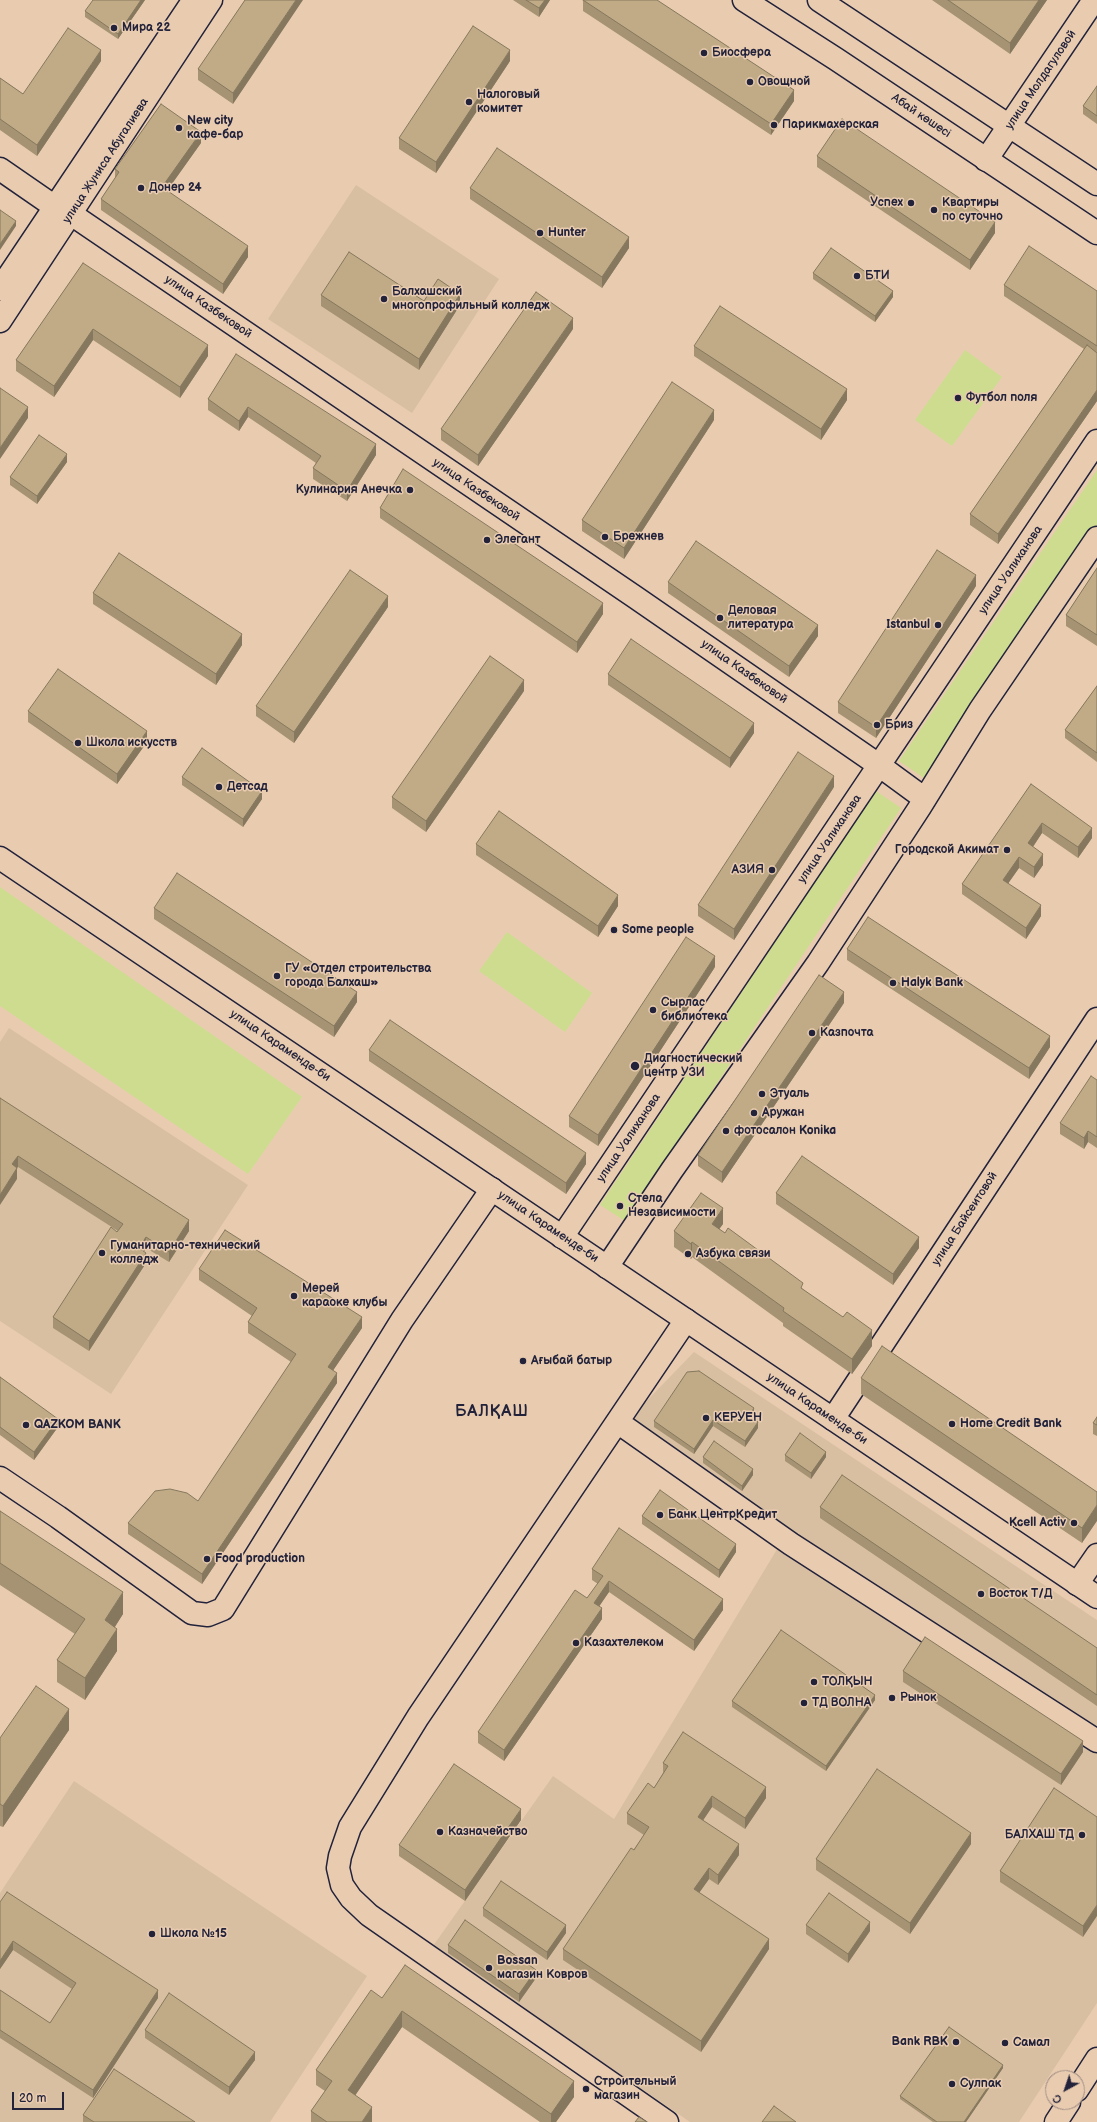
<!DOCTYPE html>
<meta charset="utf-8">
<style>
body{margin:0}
#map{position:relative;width:1097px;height:2122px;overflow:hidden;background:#e9ccb0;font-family:"Balsamiq Sans",sans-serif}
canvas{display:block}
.north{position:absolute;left:1045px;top:2070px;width:40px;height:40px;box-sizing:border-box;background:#e9ccb0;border:1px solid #998881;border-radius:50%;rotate:220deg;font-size:11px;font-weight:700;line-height:16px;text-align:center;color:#22223b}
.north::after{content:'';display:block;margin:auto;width:14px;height:18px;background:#22223b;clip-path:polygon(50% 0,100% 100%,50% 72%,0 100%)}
.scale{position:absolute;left:12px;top:2092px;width:52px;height:18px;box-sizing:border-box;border:2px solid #22223b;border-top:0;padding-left:5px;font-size:12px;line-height:14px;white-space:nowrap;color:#22223b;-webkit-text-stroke:3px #e9ccb0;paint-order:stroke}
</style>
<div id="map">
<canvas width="1097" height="2122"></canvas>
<div class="north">С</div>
<div class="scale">20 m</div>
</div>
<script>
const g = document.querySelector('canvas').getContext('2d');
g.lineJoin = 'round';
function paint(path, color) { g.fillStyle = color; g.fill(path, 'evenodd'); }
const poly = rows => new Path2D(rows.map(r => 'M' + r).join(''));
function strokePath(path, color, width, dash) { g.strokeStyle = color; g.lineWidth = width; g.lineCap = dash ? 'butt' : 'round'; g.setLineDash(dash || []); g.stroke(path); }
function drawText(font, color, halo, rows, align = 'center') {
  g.font = font + ' "Balsamiq Sans",sans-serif'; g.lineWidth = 3; g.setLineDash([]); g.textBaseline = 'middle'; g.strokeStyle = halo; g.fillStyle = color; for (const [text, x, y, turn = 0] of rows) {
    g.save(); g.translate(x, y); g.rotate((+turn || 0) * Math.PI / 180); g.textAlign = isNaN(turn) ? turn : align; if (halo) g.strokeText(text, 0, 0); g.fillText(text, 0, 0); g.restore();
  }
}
paint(poly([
 [356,185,499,279,412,413,268,319],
 [9,1028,248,1185,111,1394,0,1321,0,1042],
 [694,1352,1097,1620,1097,2003,1019,2122,690,2122,433,1946,553,1776,614,1819,779,1546,620,1439,633,1415],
 [74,1781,367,1976,270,2122,0,2122,0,1893]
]), '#d9bfa1');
paint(poly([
 [965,350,1002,377,952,446,915,420],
 [1097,470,1097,524,924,778,899,761],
 [876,791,901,808,625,1221,600,1205],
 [0,887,302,1097,248,1174,0,1006],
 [507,932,592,993,565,1032,479,971]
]), '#cddc8f');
const minor = poly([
 [986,160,1094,0],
 [0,169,55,207],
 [71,214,635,597,880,766,925,799],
 [562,1237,1097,441],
 [607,1267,672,1170,818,963,920,807,980,710,1097,538],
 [833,1419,1097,1019],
 [619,1423,791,1544,1097,1741],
 [0,1478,58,1517,192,1613,208,1615,223,1609,402,1320,492,1189],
 [1077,1584,1097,1555],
 [667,2122,369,1915,351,1898,342,1885,338,1868,340,1856,350,1827,418,1717,686,1320]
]);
const major = poly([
 [744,0,836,59,1097,233],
 [819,0,1097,184],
 [0,289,191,4],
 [0,321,211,0],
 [0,858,1097,1597],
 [1077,2090,1097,2059],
 [1056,2122,1069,2102]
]);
strokePath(minor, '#22223b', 25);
strokePath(major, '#22223b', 25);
strokePath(minor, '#e9ccb0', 22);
strokePath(major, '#e9ccb0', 22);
paint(poly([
 [145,0,118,39,85,17,85,11],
 [245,0,233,104,198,80,198,69],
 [513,0,550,0,539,17],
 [583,0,794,101,771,135,583,11],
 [932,0,1047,0,1010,54],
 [101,61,37,156,0,130,0,78,23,94],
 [510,61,436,173,399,149,399,138],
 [1097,86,1097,124,1083,114,1083,106],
 [201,143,167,190,248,257,223,294,101,210,101,199,115,178,115,169],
 [817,156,995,233,970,270,817,167],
 [470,188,629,248,602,288,470,199],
 [83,263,208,356,180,398,93,340,54,397,16,371,16,360],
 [813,273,893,297,875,322,813,279],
 [1004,285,1097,291,1097,401,998,544,970,525,970,514,1084,349,1004,296],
 [321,295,424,301,460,305,419,370,321,306],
 [573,329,478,466,441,440,441,429],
 [694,346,847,400,821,440,694,356],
 [236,354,376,455,347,501,313,479,313,468,316,463,248,417,239,431,208,410,208,399],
 [714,420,624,559,582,531,582,520],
 [67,462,37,504,10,485,10,477],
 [380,508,603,614,577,653,380,518],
 [1097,568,1097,646,1066,626,1066,615],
 [668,582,818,636,789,677,668,593],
 [976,586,876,738,838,713,838,702],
 [93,593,242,645,216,685,93,604],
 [388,607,294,743,256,716,256,706],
 [608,674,754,733,730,768,608,685],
 [1097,686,1097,762,1065,738,1065,730],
 [524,691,426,832,392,808,392,797],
 [28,711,147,742,117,784,28,722],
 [182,777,262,799,243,827,182,785],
 [1031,784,1092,838,1078,858,1042,833,1033,847,1043,865,1034,878,1019,868,1008,883,1041,916,1026,939,962,894,962,884],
 [834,787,734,940,698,916,698,905],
 [476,844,618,906,598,937,476,855],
 [154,908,357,1002,334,1037,154,919],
 [847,949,1050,1047,1029,1079,847,960],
 [715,967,598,1146,569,1127,569,1116],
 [844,1003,722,1183,698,1166,698,1155],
 [369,1050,586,1164,566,1194,369,1061],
 [1097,1080,1097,1148,1088,1142,1084,1149,1060,1134,1060,1123],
 [0,1098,189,1231,169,1262,146,1248,144,1251,146,1263,89,1351,53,1328,53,1317,118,1231,18,1167,17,1167,17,1179],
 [776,1193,919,1248,893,1285,776,1204],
 [723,1224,719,1229,803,1289,872,1346,852,1374,783,1326,783,1323,692,1257,691,1259,674,1247,674,1231],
 [199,1269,362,1328,333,1370,337,1383,202,1584,128,1534,128,1523,198,1501,291,1362,248,1333,248,1322,252,1316,199,1280],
 [0,1377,58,1427,34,1460,0,1435],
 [861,1378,1097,1492,1082,1543,861,1394],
 [754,1414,751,1418,758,1428,745,1447,713,1426,694,1454,654,1427,654,1421],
 [1097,1417,1097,1436,1093,1434,1093,1423],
 [785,1455,826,1457,811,1479,785,1461],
 [703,1457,753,1475,742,1491,703,1463],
 [820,1507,1097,1648,1097,1706,820,1518],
 [0,1511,123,1614,115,1627,117,1651,85,1700,57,1682,57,1660,75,1634,0,1585],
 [642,1516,736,1552,719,1578,642,1524],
 [592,1569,723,1610,694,1651,609,1592,599,1606,602,1619,504,1761,478,1743,478,1732,587,1598,598,1584,592,1580],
 [903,1671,1083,1752,1061,1785,903,1682],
 [875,1700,826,1771,732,1707,732,1701],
 [69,1730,3,1827,0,1826,0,1738],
 [663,1763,766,1798,745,1829,712,1807,703,1820,739,1855,718,1885,709,1879,699,1893,769,1949,701,2052,563,1960,563,1949,644,1835,627,1824,627,1813,654,1788,663,1773],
 [1097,1817,1083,1937,1000,1882,1000,1871],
 [521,1820,465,1901,399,1856,399,1845],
 [971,1844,910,1934,816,1870,816,1859],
 [0,1902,158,1998,93,2098,0,2038,0,1990,50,2023,72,1989,13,1950,0,1969],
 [483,1908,566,1933,547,1960,483,1916],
 [806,1925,870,1931,848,1963,806,1934],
 [448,1945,536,1978,519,2002,448,1953],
 [382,1998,574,2097,556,2122,540,2122,402,2027,355,2095,372,2122,311,2122,311,2111,325,2091,316,2085,316,2070],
 [145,2030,255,2060,229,2095,145,2038],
 [1003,2068,966,2122,933,2122,900,2099,900,2096],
 [83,2115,195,2122,83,2122]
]), '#a59373');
paint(poly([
 [141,0,145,0,118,39,118,34],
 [296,0,303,0,233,104,233,93],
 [545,0,550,0,539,17,539,8],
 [1039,0,1047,0,1010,54,1010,43],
 [101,50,101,61,37,156,37,145],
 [510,50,510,61,436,173,436,162],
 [794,90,794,101,771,135,771,124],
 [201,132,201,143,162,198,162,187],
 [16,221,16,226,0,250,0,244],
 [995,222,995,233,970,270,970,260],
 [629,237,629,248,602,288,602,277],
 [248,246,248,257,223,294,223,284],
 [893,291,893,297,875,322,875,316],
 [460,294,460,305,419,370,419,359],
 [573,318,573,329,478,466,478,455],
 [93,329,93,340,54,397,54,386],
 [208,345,208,356,180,398,180,387],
 [847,389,847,400,821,440,821,429],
 [1097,390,1097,401,998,544,998,534],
 [28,407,28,418,0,459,0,448],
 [248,407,248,417,239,431,239,421],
 [714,410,714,420,624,559,624,548],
 [376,444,376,455,347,501,347,491],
 [67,454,67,462,37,504,37,496],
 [976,575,976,586,876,738,876,727],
 [388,596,388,607,294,743,294,732],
 [603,603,603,614,577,653,577,642],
 [818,625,818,636,789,677,789,666],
 [242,634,242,645,216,685,216,674],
 [524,680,524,691,426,832,426,821],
 [754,723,754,733,730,768,730,758],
 [147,731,147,742,117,784,117,774],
 [834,776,834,787,734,940,734,929],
 [262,791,262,799,243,827,243,819],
 [1042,823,1042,833,1028,854,1028,843],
 [1092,828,1092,838,1078,858,1078,847],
 [1043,854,1043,865,1034,878,1034,867],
 [1019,857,1019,868,1003,891,1003,880],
 [618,895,618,906,598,937,598,926],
 [1041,905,1041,916,1026,939,1026,928],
 [715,956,715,967,598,1146,598,1135],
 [357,992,357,1002,334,1037,334,1026],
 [844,992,844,1003,722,1183,722,1172],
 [1050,1036,1050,1047,1029,1079,1029,1068],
 [1088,1131,1088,1142,1084,1149,1084,1138],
 [586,1153,586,1164,566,1194,566,1183],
 [18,1156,18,1167,12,1175,12,1164],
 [17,1168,17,1179,0,1205,0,1195],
 [723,1208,723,1224,712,1239,712,1224],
 [189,1220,189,1231,169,1262,169,1252],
 [146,1237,146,1248,139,1259,139,1248],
 [919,1237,919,1248,893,1285,893,1274],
 [692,1242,692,1257,691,1259,691,1244],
 [146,1253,146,1263,89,1351,89,1341],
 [362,1317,362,1328,328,1378,328,1367],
 [872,1330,872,1346,852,1374,852,1359],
 [337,1373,337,1383,202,1584,202,1574],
 [754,1408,754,1414,749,1422,749,1416],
 [58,1419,58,1427,34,1460,34,1452],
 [713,1420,713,1426,694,1454,694,1449],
 [758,1422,758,1428,745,1447,745,1441],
 [826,1452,826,1457,811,1479,811,1473],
 [753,1469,753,1475,742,1491,742,1486],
 [1097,1505,1097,1521,1082,1543,1082,1528],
 [736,1544,736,1552,719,1578,719,1570],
 [609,1581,609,1592,594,1614,594,1603],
 [123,1592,123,1614,105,1642,105,1620],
 [723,1599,723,1610,694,1651,694,1640],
 [602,1608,602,1619,504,1761,504,1750],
 [117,1629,117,1651,85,1700,85,1678],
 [875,1695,875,1700,826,1771,826,1766],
 [69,1709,69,1730,3,1827,3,1806],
 [1083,1741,1083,1752,1061,1785,1061,1774],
 [766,1787,766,1798,745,1829,745,1818],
 [712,1796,712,1807,698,1828,698,1817],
 [521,1809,521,1820,465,1901,465,1890],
 [971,1833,971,1844,910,1934,910,1923],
 [739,1844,739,1855,718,1885,718,1875],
 [709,1868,709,1879,694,1900,694,1889],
 [1097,1905,1097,1916,1083,1937,1083,1926],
 [870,1922,870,1931,848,1963,848,1954],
 [566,1925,566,1933,547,1960,547,1952],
 [769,1939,769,1949,701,2052,701,2041],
 [13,1941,13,1950,0,1969,0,1961],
 [536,1970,536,1978,519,2002,519,1994],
 [158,1990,158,1998,93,2098,93,2090],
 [402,2011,402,2027,348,2106,348,2090],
 [255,2052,255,2060,229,2095,229,2087],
 [1003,2065,1003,2068,966,2122,964,2122],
 [574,2081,574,2097,556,2122,551,2122,551,2114],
 [372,2107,372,2122,362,2122]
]), '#86785e');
const building = poly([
 [93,0,141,0,118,34,85,11,93,0],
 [245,0,296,0,233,93,198,69,245,0],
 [526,0,545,0,539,8,526,0],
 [583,0,657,0,794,90,771,124,583,0],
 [948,0,1039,0,1010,43,948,0],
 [473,26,510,50,436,162,399,138,473,26],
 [68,28,101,50,37,145,0,119,0,78,23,94,68,28],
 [1097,86,1097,116,1083,106,1097,86],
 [161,104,201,132,162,187,248,246,223,284,101,199,119,172,115,169,161,104],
 [842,119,995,222,970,260,817,156,842,119],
 [497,148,629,237,602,277,470,188,497,148],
 [0,210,16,221,0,244,0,210],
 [1029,246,1097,291,1097,346,1004,285,1029,246],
 [831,248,893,291,875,316,813,273,831,248],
 [349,252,424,301,438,279,460,294,419,359,321,295,349,252],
 [83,263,208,345,180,387,93,329,54,386,16,360,83,263],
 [536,292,573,318,478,455,441,429,536,292],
 [720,306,847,389,821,429,694,346,720,306],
 [1087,345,1097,353,1097,390,998,534,970,514,1087,345],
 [236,354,376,444,347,491,313,468,321,456,248,407,239,421,208,399,236,354],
 [672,382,714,410,624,548,582,520,672,382],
 [0,388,28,407,0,448,0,388],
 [39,435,67,454,37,496,10,477,39,435],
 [403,469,603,603,577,642,380,508,403,469],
 [696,541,818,625,789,666,668,582,696,541],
 [937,550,976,575,876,727,838,702,937,550],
 [119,553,242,634,216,674,93,593,119,553],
 [1097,568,1097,635,1066,615,1097,568],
 [350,570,388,596,294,732,256,706,350,570],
 [631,639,754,723,730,758,608,674,631,639],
 [490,656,524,680,426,821,392,797,490,656],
 [58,669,147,731,117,774,28,711,58,669],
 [1097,686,1097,753,1065,730,1097,686],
 [202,748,262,791,243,819,182,777,202,748],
 [798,752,834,776,734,929,698,905,798,752],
 [1031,784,1092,828,1078,847,1042,823,1028,843,1043,854,1034,867,1019,857,1003,880,1041,905,1026,928,962,884,1031,784],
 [499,811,618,895,598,926,476,844,499,811],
 [177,873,357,992,334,1026,154,908,177,873],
 [868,917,1050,1036,1029,1068,847,949,868,917],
 [686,937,715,956,598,1135,569,1116,686,937],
 [819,975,844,992,722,1172,698,1155,819,975],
 [390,1020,586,1153,566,1183,369,1050,390,1020],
 [1091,1076,1097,1080,1097,1137,1088,1131,1084,1138,1060,1123,1091,1076],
 [0,1098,189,1220,169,1252,146,1237,139,1248,146,1253,89,1341,53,1317,111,1227,117,1232,123,1224,18,1156,12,1164,17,1168,0,1195,0,1098],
 [802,1156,919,1237,893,1274,776,1193,802,1156],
 [701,1193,723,1208,712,1224,725,1233,728,1228,803,1283,801,1288,843,1317,847,1312,872,1330,852,1359,783,1311,784,1308,692,1242,691,1244,674,1231,701,1193],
 [225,1230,362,1317,328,1367,337,1373,202,1574,128,1523,155,1491,170,1489,187,1493,198,1501,296,1354,248,1322,257,1308,199,1269,225,1230],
 [882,1346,1097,1492,1097,1505,1082,1528,861,1378,882,1346],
 [699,1371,754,1408,749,1416,758,1422,745,1441,713,1420,694,1449,654,1421,687,1372,699,1371],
 [0,1377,58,1419,34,1452,0,1427,0,1377],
 [1097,1417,1097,1425,1093,1423,1097,1417],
 [800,1433,826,1452,811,1473,785,1455,800,1433],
 [714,1441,753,1469,742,1486,703,1457,714,1441],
 [842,1475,1097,1648,1097,1695,820,1507,842,1475],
 [660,1490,736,1544,719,1570,642,1516,660,1490],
 [0,1511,123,1592,105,1620,117,1629,85,1678,57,1660,85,1619,0,1563,0,1511],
 [619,1528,723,1599,694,1640,609,1581,594,1603,602,1608,504,1750,478,1732,575,1590,587,1598,603,1576,592,1569,619,1528],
 [781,1630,875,1695,826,1766,732,1701,781,1630],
 [925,1637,1083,1741,1061,1774,903,1671,925,1637],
 [36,1686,69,1709,3,1806,0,1804,0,1738,36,1686],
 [683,1732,766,1787,745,1818,712,1796,698,1817,739,1844,718,1875,709,1868,694,1889,769,1939,701,2041,563,1949,631,1848,634,1850,649,1827,627,1813,648,1783,654,1788,668,1766,663,1763,683,1732],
 [454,1764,521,1809,465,1890,399,1845,454,1764],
 [877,1769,971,1833,910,1923,816,1859,877,1769],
 [1054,1788,1097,1817,1097,1905,1083,1926,1000,1871,1054,1788],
 [501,1881,566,1925,547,1952,483,1908,501,1881],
 [7,1892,158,1990,93,2090,0,2030,0,1990,50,2023,76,1983,13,1941,0,1961,0,1902,7,1892],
 [829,1893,870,1922,848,1954,806,1925,829,1893],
 [465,1920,536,1970,519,1994,448,1945,465,1920],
 [405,1965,574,2081,551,2114,402,2011,348,2090,372,2107,362,2122,327,2122,311,2111,332,2081,316,2070,371,1990,382,1998,405,1965],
 [169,1993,255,2052,229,2087,145,2030,169,1993],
 [949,2027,1003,2065,964,2122,937,2122,900,2096,949,2027],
 [114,2069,195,2122,94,2122,83,2115,114,2069],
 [774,2106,796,2122,762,2122,774,2106],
 [639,2117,647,2122,635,2122,639,2117]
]);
paint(building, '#c0ab86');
strokePath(building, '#86785e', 1);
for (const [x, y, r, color] of [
 [114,28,4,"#22223b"],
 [704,53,4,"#22223b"],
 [750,82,4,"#22223b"],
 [469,102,4,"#22223b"],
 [774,125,4,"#22223b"],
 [179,128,4,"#22223b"],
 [141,188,4,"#22223b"],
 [911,203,4,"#22223b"],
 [934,210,4,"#22223b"],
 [540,233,4,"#22223b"],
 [857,276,4,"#22223b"],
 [384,299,4,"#22223b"],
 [958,398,4,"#22223b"],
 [410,490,4,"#22223b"],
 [605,537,4,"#22223b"],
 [487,540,4,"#22223b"],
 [720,618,4,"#22223b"],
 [938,625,4,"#22223b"],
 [877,725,4,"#22223b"],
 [78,743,4,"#22223b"],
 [219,787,4,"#22223b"],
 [1007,850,4,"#22223b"],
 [772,870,4,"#22223b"],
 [614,930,4,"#22223b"],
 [277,976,4,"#22223b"],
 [893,983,4,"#22223b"],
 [653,1010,4,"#22223b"],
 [812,1033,4,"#22223b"],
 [635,1066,5,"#22223b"],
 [762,1094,4,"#22223b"],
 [754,1113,4,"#22223b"],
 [726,1131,4,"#22223b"],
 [620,1206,4,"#22223b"],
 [102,1253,4,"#22223b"],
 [688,1254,4,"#22223b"],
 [294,1296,4,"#22223b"],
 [523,1361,4,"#22223b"],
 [706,1418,4,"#22223b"],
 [952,1424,4,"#22223b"],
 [26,1425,4,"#22223b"],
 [660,1515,4,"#22223b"],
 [1074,1523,4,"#22223b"],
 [207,1559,4,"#22223b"],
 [981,1594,4,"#22223b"],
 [576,1643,4,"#22223b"],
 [814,1682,4,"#22223b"],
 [892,1698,4,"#22223b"],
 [804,1703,4,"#22223b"],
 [440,1832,4,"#22223b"],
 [1082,1835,4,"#22223b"],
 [152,1934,4,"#22223b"],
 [489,1968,4,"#22223b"],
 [956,2042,4,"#22223b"],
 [1005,2043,4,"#22223b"],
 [952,2084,4,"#22223b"],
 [586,2089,4,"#22223b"]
]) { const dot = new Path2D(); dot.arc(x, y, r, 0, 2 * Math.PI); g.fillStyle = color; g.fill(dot); strokePath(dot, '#e9ccb0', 1.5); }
drawText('bold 12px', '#22223b', '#e9ccb0', [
 ["Мира 22",122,28],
 ["Биосфера",712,53],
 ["Овощной",758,82],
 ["Налоговый",477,95],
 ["комитет",477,109],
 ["New city",187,121],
 ["кафе-бар",187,135],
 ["Парикмахерская",782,125],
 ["Донер 24",149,188],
 ["Успех",903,203,"right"],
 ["Квартиры",942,203],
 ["по суточно",942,217],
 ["Hunter",548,233],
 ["БТИ",865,276],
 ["Балхашский",392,292],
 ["многопрофильный колледж",392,306],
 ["Футбол поля",966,398],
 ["Кулинария Анечка",402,490,"right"],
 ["Брежнев",613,537],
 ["Элегант",495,540],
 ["Деловая",728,611],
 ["литература",728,625],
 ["Istanbul",930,625,"right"],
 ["Бриз",885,725],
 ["Школа искусств",86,743],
 ["Детсад",227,787],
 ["Городской Акимат",999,850,"right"],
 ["АЗИЯ",764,870,"right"],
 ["Some people",622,930],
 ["ГУ «Отдел строительства",285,969],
 ["города Балхаш»",285,983],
 ["Halyk Bank",901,983],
 ["Сырлас",661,1003],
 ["библиотека",661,1017],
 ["Казпочта",820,1033],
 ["Диагностический",644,1059],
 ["центр УЗИ",644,1073],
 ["Этуаль",770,1094],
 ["Аружан",762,1113],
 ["фотосалон Konika",734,1131],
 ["Стела",628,1199],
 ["Независимости",628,1213],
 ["Гуманитарно-технический",110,1246],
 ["колледж",110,1260],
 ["Азбука связи",696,1254],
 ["Мерей",302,1289],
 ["караоке клубы",302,1303],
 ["Ағыбай батыр",531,1361],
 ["КЕРУЕН",714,1418],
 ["Home Credit Bank",960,1424],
 ["QAZKOM BANK",34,1425],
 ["Банк ЦентрКредит",668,1515],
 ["Kcell Activ",1066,1523,"right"],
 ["Food production",215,1559],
 ["Восток Т/Д",989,1594],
 ["Казахтелеком",584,1643],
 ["ТОЛҚЫН",822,1682],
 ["Рынок",900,1698],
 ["ТД ВОЛНА",812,1703],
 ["Казначейство",448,1832],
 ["БАЛХАШ ТД",1074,1835,"right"],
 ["Школа №15",160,1934],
 ["Bossan",497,1961],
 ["магазин Ковров",497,1975],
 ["Bank RBK",948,2042,"right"],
 ["Самал",1013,2043],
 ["Строительный",594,2082],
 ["магазин",594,2096],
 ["Сулпак",960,2084]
], 'left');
drawText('12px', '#22223b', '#e9ccb0', [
 ["улица Молдагуловой",1041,80,-56],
 ["Абай көшесі",921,116,34],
 ["улица Жуниса Абугалиева",106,161,-57],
 ["улица Казбековой",208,307,34],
 ["улица Казбековой",476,490,34],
 ["улица Уалиханова",1011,570,-56],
 ["улица Казбековой",744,672,35],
 ["улица Уалиханова",830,839,-56],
 ["улица Караменде-би",280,1046,34],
 ["улица Уалиханова",629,1138,-56],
 ["улица Байсеитовой",965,1219,-57],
 ["улица Караменде-би",548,1227,34],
 ["улица Караменде-би",817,1409,34]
]);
g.letterSpacing = '1px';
drawText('bold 16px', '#22223b', '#e9ccb0', [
 ["БАЛҚАШ",492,1412]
]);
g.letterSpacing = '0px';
</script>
